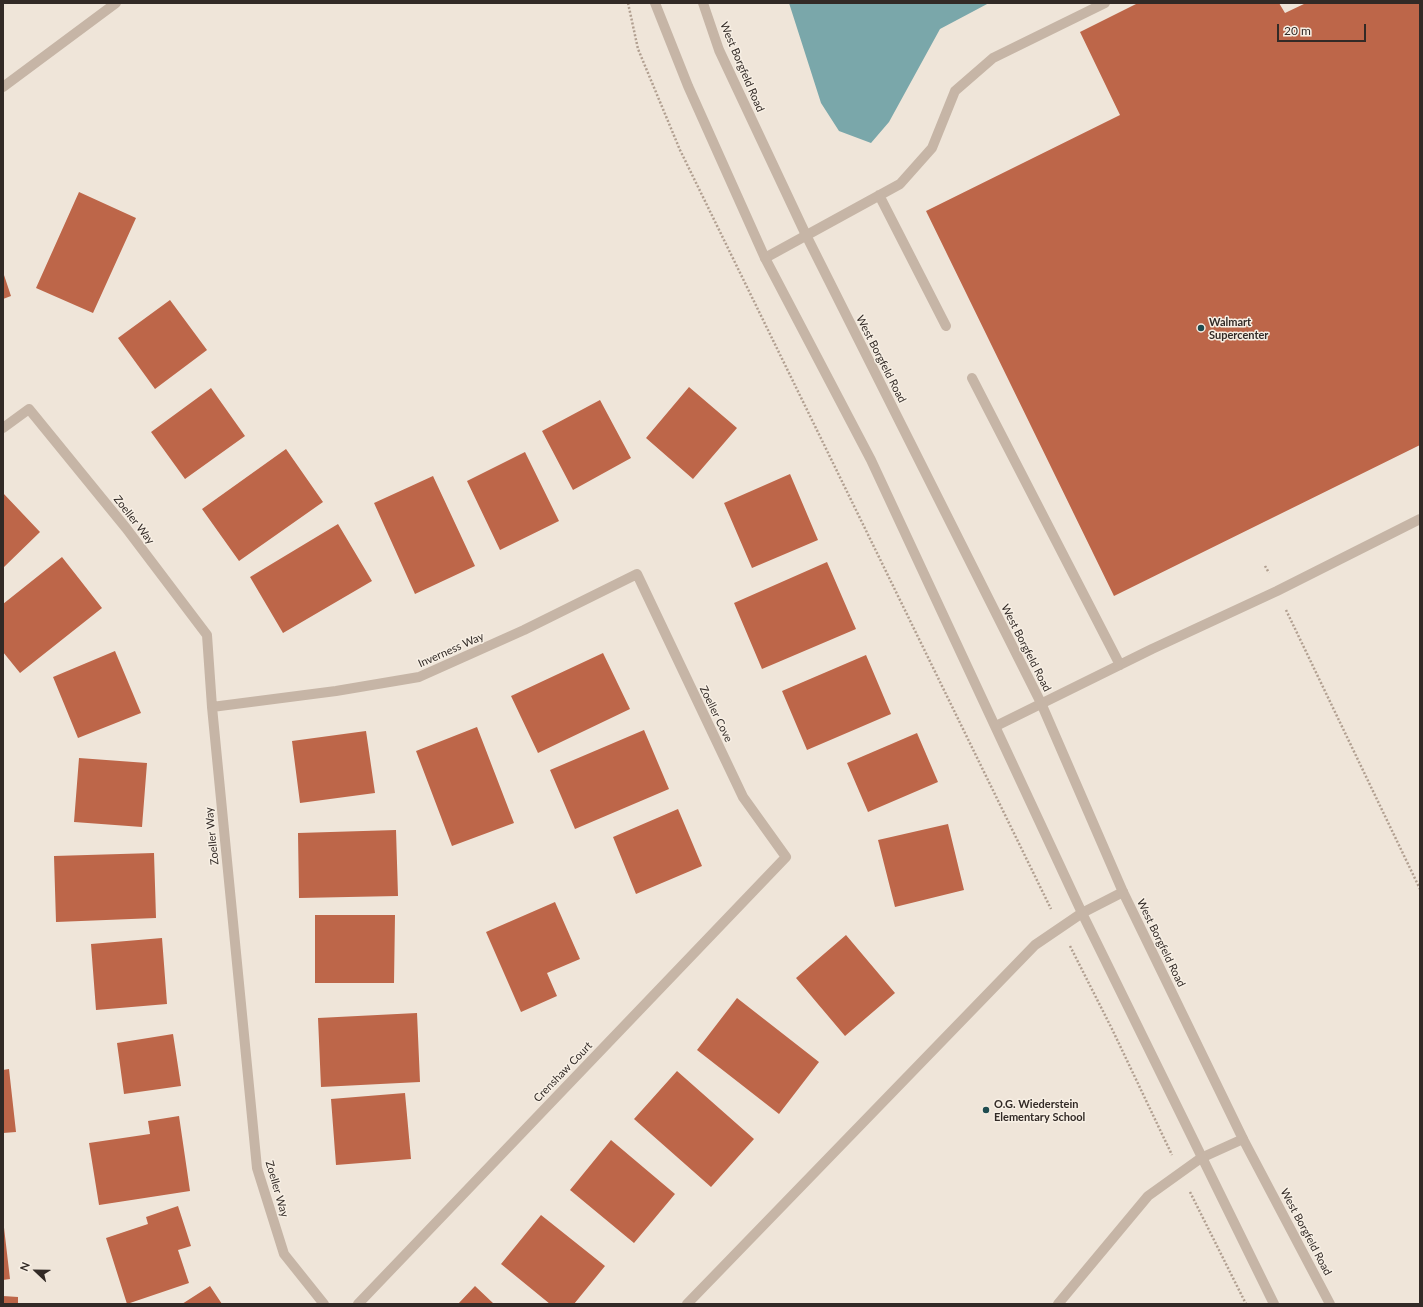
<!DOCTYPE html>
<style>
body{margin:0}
#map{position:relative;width:1423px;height:1307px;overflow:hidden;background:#efe5d9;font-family:Lato,sans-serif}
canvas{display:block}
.frame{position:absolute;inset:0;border:4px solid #322a26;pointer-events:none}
.north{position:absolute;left:16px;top:1251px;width:40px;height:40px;-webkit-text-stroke:3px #f7efe4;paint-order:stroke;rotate:292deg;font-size:11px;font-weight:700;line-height:16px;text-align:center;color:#322a26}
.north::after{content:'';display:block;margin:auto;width:14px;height:18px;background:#322a26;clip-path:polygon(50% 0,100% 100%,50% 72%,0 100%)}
.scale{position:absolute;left:1277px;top:24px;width:89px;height:18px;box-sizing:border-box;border:2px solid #322a26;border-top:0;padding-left:5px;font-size:12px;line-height:14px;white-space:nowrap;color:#322a26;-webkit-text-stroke:3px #f7efe4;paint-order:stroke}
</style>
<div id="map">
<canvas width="1423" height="1307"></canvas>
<div class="frame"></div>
<div class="north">N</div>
<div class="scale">20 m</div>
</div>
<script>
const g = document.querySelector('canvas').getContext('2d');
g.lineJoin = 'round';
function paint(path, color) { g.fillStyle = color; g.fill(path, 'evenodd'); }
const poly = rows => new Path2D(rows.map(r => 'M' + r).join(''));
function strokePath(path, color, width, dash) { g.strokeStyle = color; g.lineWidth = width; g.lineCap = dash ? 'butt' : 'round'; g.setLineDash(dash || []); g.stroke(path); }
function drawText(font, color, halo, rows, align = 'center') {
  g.font = font + ' Lato,sans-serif'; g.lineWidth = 3; g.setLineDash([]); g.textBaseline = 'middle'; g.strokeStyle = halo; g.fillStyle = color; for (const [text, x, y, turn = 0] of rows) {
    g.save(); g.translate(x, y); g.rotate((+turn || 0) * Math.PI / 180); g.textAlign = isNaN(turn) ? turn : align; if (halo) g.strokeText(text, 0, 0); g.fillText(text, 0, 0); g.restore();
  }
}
paint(poly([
 [789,3,989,3,940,29,889,122,871,143,839,131,821,103]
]), '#7aa7aa');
paint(poly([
 [1138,3,1279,3,1285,13,1306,3,1420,3,1420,445,1114,596,926,211,1120,115,1080,32],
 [79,192,136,218,93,313,36,288],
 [3,272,11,296,3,299],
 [170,300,207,350,155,389,118,338],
 [689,387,737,428,693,479,646,438],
 [211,388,245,436,185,479,151,432],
 [600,400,631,458,573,490,542,431],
 [286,449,323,502,239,561,202,509],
 [525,452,559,521,500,550,467,481],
 [790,474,818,540,752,568,724,503],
 [433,476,475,566,415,594,374,503],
 [3,493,40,532,3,568],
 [338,524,372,581,283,633,250,577],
 [62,557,102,608,20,673,3,652,3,604],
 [827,562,856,629,762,669,734,603],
 [115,651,141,713,78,738,53,677],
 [603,653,630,709,538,753,511,696],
 [866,655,891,714,807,750,782,691],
 [477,727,514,823,452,846,416,751],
 [644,730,669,789,575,829,550,770],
 [366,731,375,793,300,803,292,741],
 [917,733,938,782,868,812,847,763],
 [79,758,147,763,142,827,74,822],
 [678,809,702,866,636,894,613,837],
 [948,824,964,890,895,907,878,840],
 [396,830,398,896,299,898,298,833],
 [154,853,156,918,56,922,54,856],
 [555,902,580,959,547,973,557,996,521,1012,486,932],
 [315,915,395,915,394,983,315,983],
 [846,935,895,993,845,1036,796,978],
 [162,938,167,1004,96,1010,91,944],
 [737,998,819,1062,779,1114,697,1050],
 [417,1013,420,1082,321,1087,318,1018],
 [173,1034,181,1086,124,1094,117,1043],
 [9,1069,16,1132,3,1133,3,1070],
 [677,1071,754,1139,711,1187,634,1119],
 [405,1093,411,1159,336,1165,331,1099],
 [179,1116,190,1191,99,1205,89,1143,150,1134,148,1121],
 [611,1140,675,1194,634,1243,570,1190],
 [178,1206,191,1246,178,1250,189,1283,127,1304,106,1238,148,1224,146,1217],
 [541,1215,605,1266,574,1304,550,1304,501,1264],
 [3,1219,10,1279,3,1280],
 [210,1286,222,1304,182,1304],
 [475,1286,494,1304,458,1304],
 [3,1296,18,1297,18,1304,3,1304]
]), '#bd6649');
strokePath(poly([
 [628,3,638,49,680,150,1051,909],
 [1265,566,1269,573],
 [1286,610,1420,889],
 [1070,946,1112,1029,1172,1155],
 [1190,1192,1246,1304]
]), '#b19f90', 2.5, [2, 2]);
strokePath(poly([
 [879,195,946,326],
 [765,258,900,184,932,148,955,91,993,58,1105,3],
 [972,378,1120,665],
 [996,726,1152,649,1277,591,1420,519],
 [687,1304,1035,945,1082,913,1123,892],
 [1058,1304,1148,1196,1201,1158,1243,1139]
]), '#c6b5a6', 10);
strokePath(poly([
 [655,3,688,86,765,258,871,460,1082,913,1274,1304],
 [703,3,719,50,806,235,1041,703,1123,892,1243,1139,1330,1304],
 [3,87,116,3],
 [3,428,29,409,126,528,207,635,212,707,257,1168,284,1254,324,1304],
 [212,707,336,691,419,677,524,630,637,574,743,797,786,857,358,1304]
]), '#c6b5a6', 10);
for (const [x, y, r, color] of [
 [1201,328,4,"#1f4c50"],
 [986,1110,4,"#1f4c50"]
]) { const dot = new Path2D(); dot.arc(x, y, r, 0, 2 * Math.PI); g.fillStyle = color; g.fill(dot); strokePath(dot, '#f7efe4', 1.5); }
drawText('11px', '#322a26', '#f7efe4', [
 ["West Borgfeld Road",742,67,67],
 ["West Borgfeld Road",881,359,63],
 ["Zoeller Way",134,520,52],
 ["West Borgfeld Road",1026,648,63],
 ["Inverness Way",451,650,-24],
 ["Zoeller Cove",716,714,64],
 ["Zoeller Way",212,836,-96],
 ["West Borgfeld Road",1161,943,64],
 ["Crenshaw Court",563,1072,-46],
 ["Zoeller Way",277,1189,74],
 ["West Borgfeld Road",1306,1232,62]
]);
drawText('bold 11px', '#322a26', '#f7efe4', [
 ["Walmart",1209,322],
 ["Supercenter",1209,335],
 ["O.G. Wiederstein",994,1104],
 ["Elementary School",994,1117]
], 'left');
</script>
